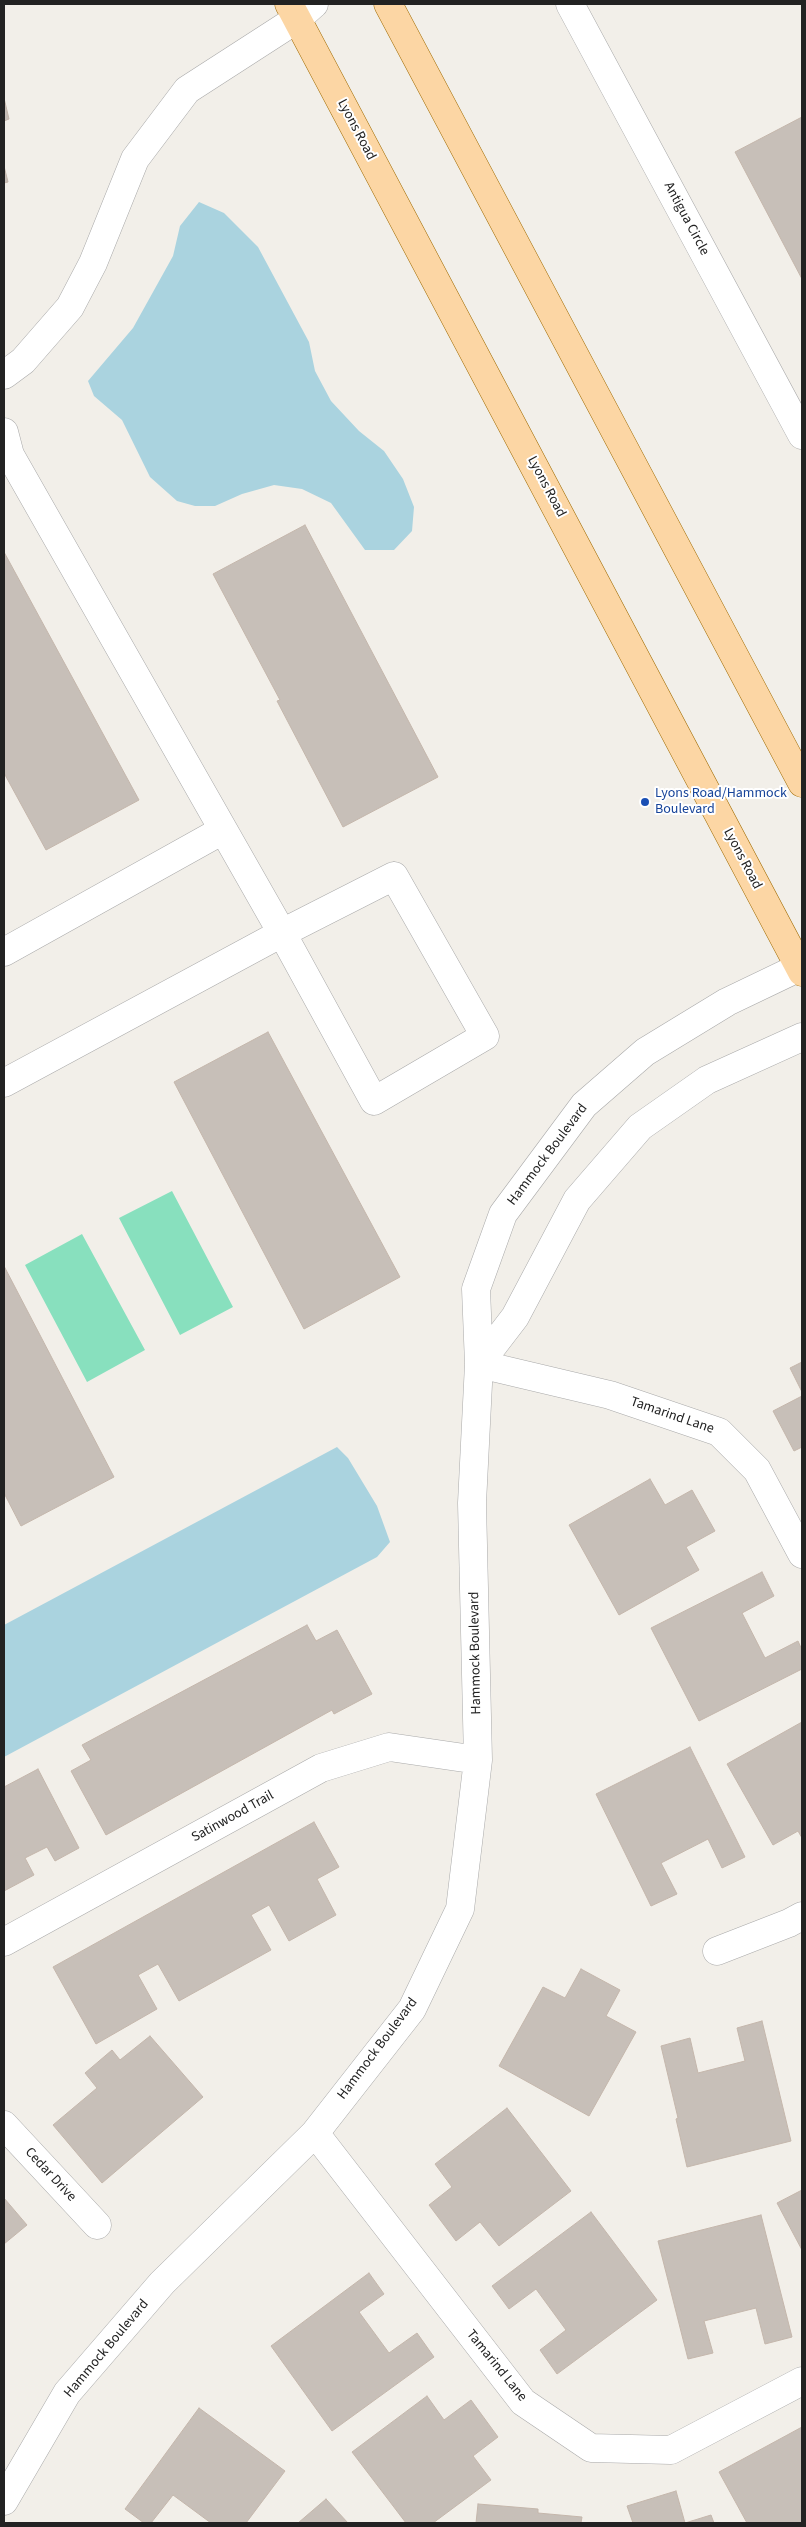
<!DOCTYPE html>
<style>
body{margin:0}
#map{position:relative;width:806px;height:2527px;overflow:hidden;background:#f2efe9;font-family:"Source Sans 3",sans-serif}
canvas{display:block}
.frame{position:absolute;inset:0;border:5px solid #222;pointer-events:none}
</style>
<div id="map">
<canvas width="806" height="2527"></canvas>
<div class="frame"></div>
</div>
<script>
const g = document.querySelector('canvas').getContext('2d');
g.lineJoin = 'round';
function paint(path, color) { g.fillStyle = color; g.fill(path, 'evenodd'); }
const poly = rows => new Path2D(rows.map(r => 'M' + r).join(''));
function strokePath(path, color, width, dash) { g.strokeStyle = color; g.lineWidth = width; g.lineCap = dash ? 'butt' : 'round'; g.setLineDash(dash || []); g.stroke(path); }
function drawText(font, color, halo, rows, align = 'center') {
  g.font = font + ' "Source Sans 3",sans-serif'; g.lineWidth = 4; g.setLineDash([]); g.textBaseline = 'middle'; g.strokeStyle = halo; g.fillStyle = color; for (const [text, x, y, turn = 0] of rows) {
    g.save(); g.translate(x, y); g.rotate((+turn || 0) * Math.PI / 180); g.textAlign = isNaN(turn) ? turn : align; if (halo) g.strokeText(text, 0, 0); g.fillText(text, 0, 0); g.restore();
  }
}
paint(poly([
 [172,1191,233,1307,180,1335,119,1218],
 [82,1234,145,1350,87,1382,25,1265]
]), '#88e0be');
paint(poly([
 [199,202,224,213,258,247,309,342,315,371,331,401,359,431,384,451,403,479,414,507,412,531,394,550,365,550,331,503,302,489,274,485,242,494,215,506,195,506,177,501,150,477,122,420,94,396,88,381,133,328,173,256,180,226],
 [337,1447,348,1458,377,1506,390,1542,377,1557,4,1757,4,1625]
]), '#aad3df');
const building = poly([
 [4,98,9,119,4,121,4,98],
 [802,117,802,279,735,152,802,117],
 [4,166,8,182,4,183,4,166],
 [305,525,438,777,343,827,277,701,280,700,213,574,305,525],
 [4,552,139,800,46,850,4,773,4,552],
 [268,1032,400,1277,304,1329,174,1082,268,1032],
 [4,1266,114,1477,21,1526,4,1493,4,1266],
 [802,1362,802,1392,790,1368,802,1362],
 [802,1396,802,1447,794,1451,773,1411,802,1396],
 [650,1479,665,1505,692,1490,715,1531,686,1547,699,1570,619,1615,569,1525,650,1479],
 [762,1572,774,1596,742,1613,765,1658,798,1641,802,1650,802,1669,699,1721,651,1628,762,1572],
 [307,1625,316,1641,337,1630,372,1694,334,1714,332,1710,106,1835,71,1771,91,1760,82,1745,307,1625],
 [802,1722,802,1838,798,1831,773,1845,727,1764,802,1722],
 [690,1747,745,1857,722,1868,708,1839,661,1863,677,1894,651,1906,596,1794,690,1747],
 [38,1769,79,1848,55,1861,47,1847,25,1858,34,1875,4,1891,4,1787,38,1769],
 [314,1822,339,1867,317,1879,336,1915,289,1941,269,1905,251,1915,271,1950,179,2001,158,1964,138,1975,157,2009,96,2044,53,1967,314,1822],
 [581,1969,620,1990,606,2016,636,2032,589,2116,499,2066,543,1987,565,1998,581,1969],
 [762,2021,791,2141,687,2167,676,2119,678,2118,661,2046,690,2038,698,2073,745,2061,737,2028,762,2021],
 [150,2036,203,2097,102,2183,53,2125,97,2088,85,2073,112,2050,120,2060,150,2036],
 [507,2108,571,2191,499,2246,480,2222,456,2241,429,2205,452,2187,435,2164,507,2108],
 [802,2190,802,2250,777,2203,802,2190],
 [4,2198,27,2225,4,2244,4,2198],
 [591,2212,657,2300,557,2374,540,2350,566,2330,536,2289,509,2309,492,2286,591,2212],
 [761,2215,792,2337,765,2344,756,2308,704,2321,713,2353,688,2359,658,2241,761,2215],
 [369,2273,384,2294,359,2312,389,2353,417,2333,434,2357,332,2431,271,2346,369,2273],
 [427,2396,444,2420,471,2400,498,2437,473,2456,491,2480,433,2523,406,2523,352,2452,427,2396],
 [199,2408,285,2471,246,2523,211,2523,173,2495,151,2523,144,2523,125,2509,199,2408],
 [802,2427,802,2523,747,2523,719,2472,802,2427],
 [676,2491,685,2523,711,2515,714,2523,633,2523,627,2506,676,2491],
 [326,2499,348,2523,298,2523,326,2499],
 [478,2504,538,2509,538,2513,582,2517,581,2523,476,2523,478,2504]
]);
paint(building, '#c7bfb8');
strokePath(building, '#c4b6ab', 1);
const minor = poly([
 [570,4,802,435],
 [4,375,23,361,70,307,93,263,135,159,187,90,297,19,314,4],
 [4,432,10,455,282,933,4,1083],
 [394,876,485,1036,374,1101,282,933,394,876],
 [4,952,223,830],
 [479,1364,515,1317,577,1200,640,1127,707,1080,802,1037],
 [479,1364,610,1395,719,1432,757,1470,802,1554],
 [4,1942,321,1768,389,1747,478,1760],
 [717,1951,789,1923,802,1916],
 [4,2125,97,2225],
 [315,2133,523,2402,591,2448,671,2450,802,2381],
 [4,2501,67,2393,162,2283,315,2133,412,2009,460,1909,478,1760,472,1503,479,1364,476,1289,503,1214,584,1105,645,1052,727,1002,802,966]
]);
const major = poly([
 [289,4,802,972],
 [388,4,802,783]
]);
strokePath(minor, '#a9a9a9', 29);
strokePath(major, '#a06b00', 29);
strokePath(minor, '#fff', 28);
strokePath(major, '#fcd6a4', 28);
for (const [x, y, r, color] of [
 [645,802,5,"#1a4fb4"]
]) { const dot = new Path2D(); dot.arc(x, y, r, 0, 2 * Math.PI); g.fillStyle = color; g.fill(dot); strokePath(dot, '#fff', 2); }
drawText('14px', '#222', '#fff', [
 ["Lyons Road",356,130,62],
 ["Antigua Circle",686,219,62],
 ["Lyons Road",546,487,62],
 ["Lyons Road",742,859,62],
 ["Hammock Boulevard",548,1155,-53],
 ["Tamarind Lane",672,1416,19],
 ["Hammock Boulevard",476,1653,-91],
 ["Satinwood Trail",233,1817,-29],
 ["Hammock Boulevard",378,2049,-53],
 ["Cedar Drive",50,2175,47],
 ["Hammock Boulevard",107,2349,-50],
 ["Tamarind Lane",496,2366,51]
]);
drawText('14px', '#164399', '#fff', [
 ["Lyons Road/Hammock",655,794],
 ["Boulevard",655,810]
], 'left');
</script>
